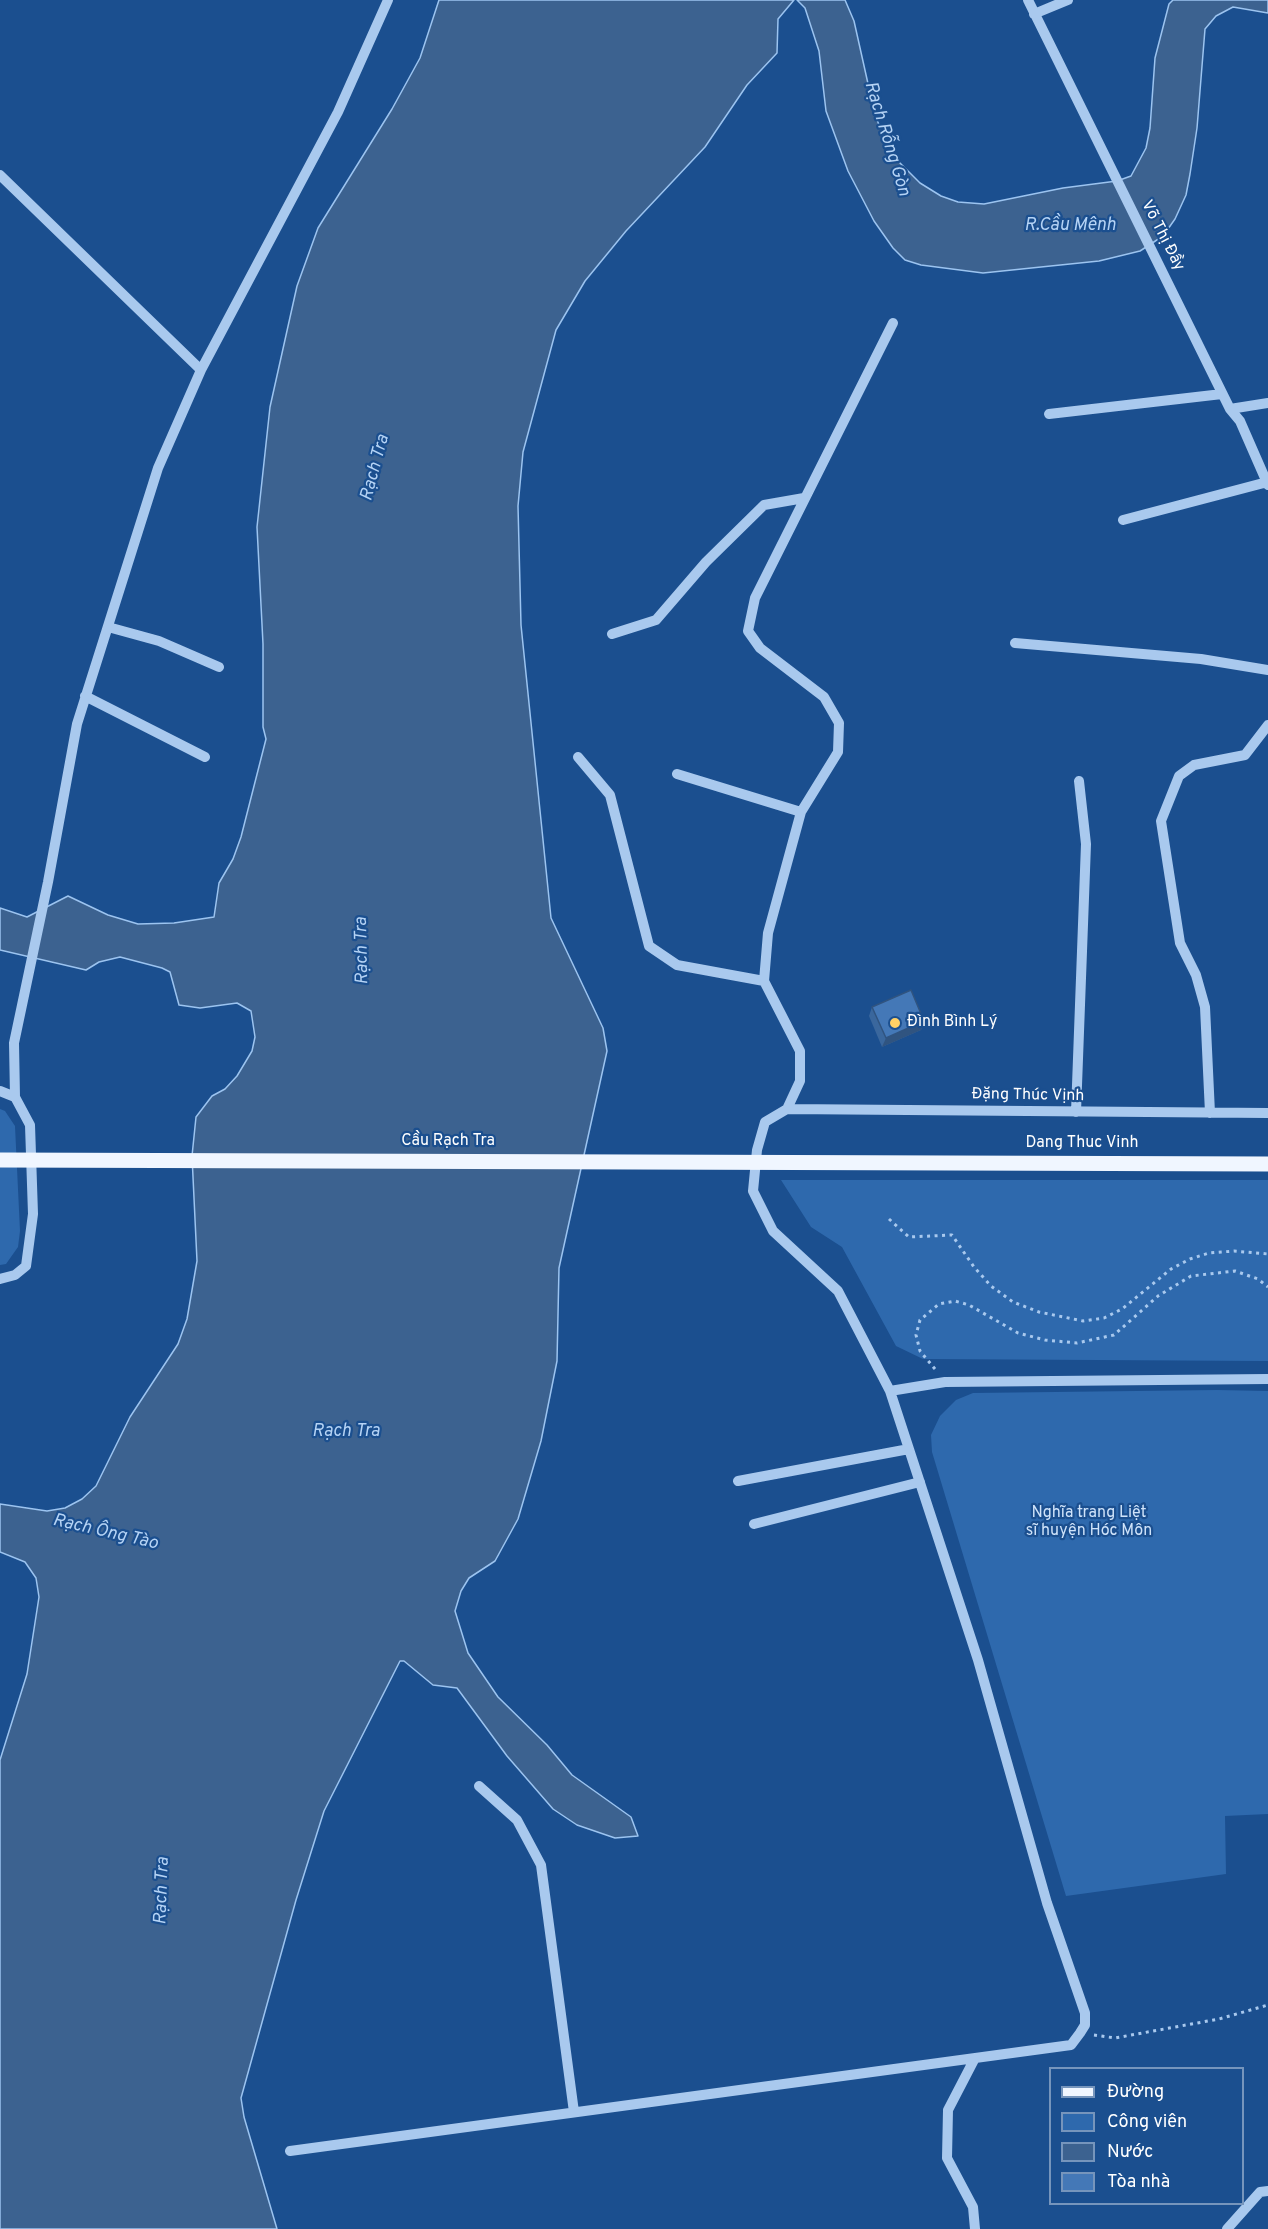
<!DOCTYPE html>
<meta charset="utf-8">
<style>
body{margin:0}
#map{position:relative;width:1268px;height:2229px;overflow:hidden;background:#1b4f8f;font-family:Overpass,sans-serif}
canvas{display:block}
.legend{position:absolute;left:1049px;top:2067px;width:195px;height:138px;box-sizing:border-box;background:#1b4f8f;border:2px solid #7695bc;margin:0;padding:8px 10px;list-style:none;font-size:18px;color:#fff}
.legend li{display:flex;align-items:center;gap:12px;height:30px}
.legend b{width:30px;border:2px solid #7695bc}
</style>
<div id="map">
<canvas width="1268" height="2229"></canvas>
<ul class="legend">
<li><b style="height:8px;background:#f0f6ff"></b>Đường</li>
<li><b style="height:16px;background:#2e69ad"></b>Công viên</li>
<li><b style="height:16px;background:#3c6290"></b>Nước</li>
<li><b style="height:16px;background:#4478b7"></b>Tòa nhà</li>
</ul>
</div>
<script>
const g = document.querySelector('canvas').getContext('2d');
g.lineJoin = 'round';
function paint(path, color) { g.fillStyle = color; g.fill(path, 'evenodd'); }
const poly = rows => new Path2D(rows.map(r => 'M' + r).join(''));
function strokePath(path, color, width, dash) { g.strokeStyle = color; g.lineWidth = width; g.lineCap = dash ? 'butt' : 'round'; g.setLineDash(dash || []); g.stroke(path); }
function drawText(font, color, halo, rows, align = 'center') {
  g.font = font + ' Overpass,sans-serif'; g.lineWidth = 4.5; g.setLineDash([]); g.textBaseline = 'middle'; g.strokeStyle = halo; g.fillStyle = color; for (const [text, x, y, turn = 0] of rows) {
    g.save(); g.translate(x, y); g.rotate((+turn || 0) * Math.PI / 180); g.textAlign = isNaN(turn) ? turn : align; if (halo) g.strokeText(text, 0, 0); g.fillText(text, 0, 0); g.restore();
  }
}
paint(poly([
 [0,1109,5,1111,15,1126,20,1231,18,1247,6,1264,0,1265],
 [781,1180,1268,1180,1268,1361,923,1359,896,1346,842,1247,811,1227],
 [1217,1390,1268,1391,1268,1814,1225,1816,1226,1874,1066,1896,932,1452,931,1435,940,1416,956,1400,973,1393]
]), '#2e69ad');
const water = poly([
 [439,0,794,0,778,19,777,53,747,85,705,147,626,231,585,281,556,330,523,452,518,506,521,625,551,918,603,1028,607,1051,559,1268,557,1361,541,1441,518,1519,495,1561,469,1578,461,1591,455,1611,468,1653,498,1697,547,1745,572,1775,631,1817,638,1836,615,1838,577,1825,553,1809,507,1756,457,1688,433,1685,404,1661,400,1661,324,1811,296,1900,241,2098,244,2117,277,2229,0,2229,0,1760,27,1674,39,1597,36,1578,25,1562,0,1552,0,1504,47,1511,65,1508,82,1499,96,1486,130,1417,178,1344,187,1319,197,1261,192,1156,196,1117,212,1096,225,1089,237,1076,252,1051,255,1037,251,1011,237,1003,200,1008,179,1005,170,972,162,968,120,957,99,962,86,970,0,950,0,908,27,917,68,896,108,915,138,924,174,923,214,917,219,883,233,859,241,837,266,739,263,727,263,644,257,527,270,407,297,286,318,228,392,109,420,58,439,0],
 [797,0,845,0,854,21,875,115,886,142,900,163,920,183,941,196,958,202,984,204,1063,188,1117,181,1131,176,1146,148,1150,128,1155,58,1169,4,1173,0,1268,0,1268,13,1233,7,1216,16,1205,29,1197,128,1190,174,1186,195,1175,219,1163,236,1140,251,1099,261,983,273,921,265,905,260,893,248,874,221,848,171,826,111,819,51,805,8,797,0]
]);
paint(water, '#3c6290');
strokePath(water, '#9cc4f0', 1.5);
strokePath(poly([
 [889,1219,909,1237,952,1235,974,1267,991,1286,1013,1302,1039,1312,1083,1321,1104,1318,1122,1309,1171,1269,1190,1259,1209,1253,1234,1251,1268,1254],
 [935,1369,920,1351,916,1335,920,1320,939,1304,955,1301,969,1305,1018,1333,1045,1340,1077,1343,1114,1335,1158,1296,1191,1276,1235,1271,1258,1279,1268,1287],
 [1094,2035,1115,2038,1219,2019,1268,2005]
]), '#a9c9ee', 3, [3, 4.5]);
strokePath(poly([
 [1028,0,1230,409,1240,421,1268,485],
 [1034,14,1068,0],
 [0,175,201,370],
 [893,323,755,598,748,631,760,648,824,697,839,723,838,752,801,812,768,933,764,981,800,1051,800,1081,787,1109,765,1122,757,1150,753,1191,773,1231,838,1291,890,1391,945,1382,1268,1379],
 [1230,409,1268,403],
 [1049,414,1222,394],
 [1123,520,1267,482],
 [108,627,159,641,219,667],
 [612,634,656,620,706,562,764,505,804,498],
 [1015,643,1201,659,1268,670],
 [85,696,205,757],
 [578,757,610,795,649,946,677,965,764,981],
 [677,774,801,812],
 [0,1091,15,1097,30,1125,33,1214,26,1266,15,1275,0,1279],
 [15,1097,14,1043,48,882,77,724,158,468,201,370,338,112,388,0],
 [787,1109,1268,1113],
 [1076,1112,1086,844,1079,781],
 [1210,1113,1205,1007,1196,975,1180,943,1161,821,1179,776,1194,765,1245,755,1268,725],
 [738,1481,909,1449],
 [754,1524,920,1482],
 [479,1786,517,1820,541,1865,574,2112],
 [975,2058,948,2110,947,2158,973,2207,975,2229],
 [290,2151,1071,2045,1080,2033,1085,2025,1085,2013,1047,1903,978,1660,890,1391],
 [1227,2229,1260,2192,1268,2191]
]), '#a9c9ee', 10);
strokePath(poly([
 [0,1160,1268,1164]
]), '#f0f6ff', 15);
paint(poly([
 [872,1007,924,1021,921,1030,882,1047,869,1016]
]), '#3a679d');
paint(poly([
 [924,1021,921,1030,882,1047,886,1038]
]), '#305480');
const building = poly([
 [911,990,924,1021,886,1038,872,1007,911,990]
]);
paint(building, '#4478b7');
strokePath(building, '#305480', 1.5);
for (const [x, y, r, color] of [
 [895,1023,6,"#ffd166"]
]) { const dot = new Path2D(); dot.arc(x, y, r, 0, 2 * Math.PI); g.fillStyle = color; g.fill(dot); strokePath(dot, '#1b4f8f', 2); }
drawText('16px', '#fff', '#1b4f8f', [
 ["Võ Thị Đầy",1162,236,63],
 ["Đặng Thúc Vịnh",1028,1096,1],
 ["Cầu Rạch Tra",448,1142],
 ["Dang Thuc Vinh",1082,1144]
]);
drawText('16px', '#fff', '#1b4f8f', [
 ["Đình Bình Lý",907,1023]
], 'left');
drawText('16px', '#cfe3fa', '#1b4f8f', [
 ["Nghĩa trang Liệt",1089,1514],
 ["sĩ huyện Hóc Môn",1089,1532]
]);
drawText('italic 18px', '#b5d3f5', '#1b4f8f', [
 ["Rạch Rỗng Gòn",886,139,73],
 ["R.Cầu Mênh",1070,226],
 ["Rạch Tra",376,468,-75],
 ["Rạch Tra",363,951,-91],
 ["Rạch Tra",346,1432],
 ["Rạch Ông Tào",105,1533,13],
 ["Rạch Tra",163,1891,-88]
]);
</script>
